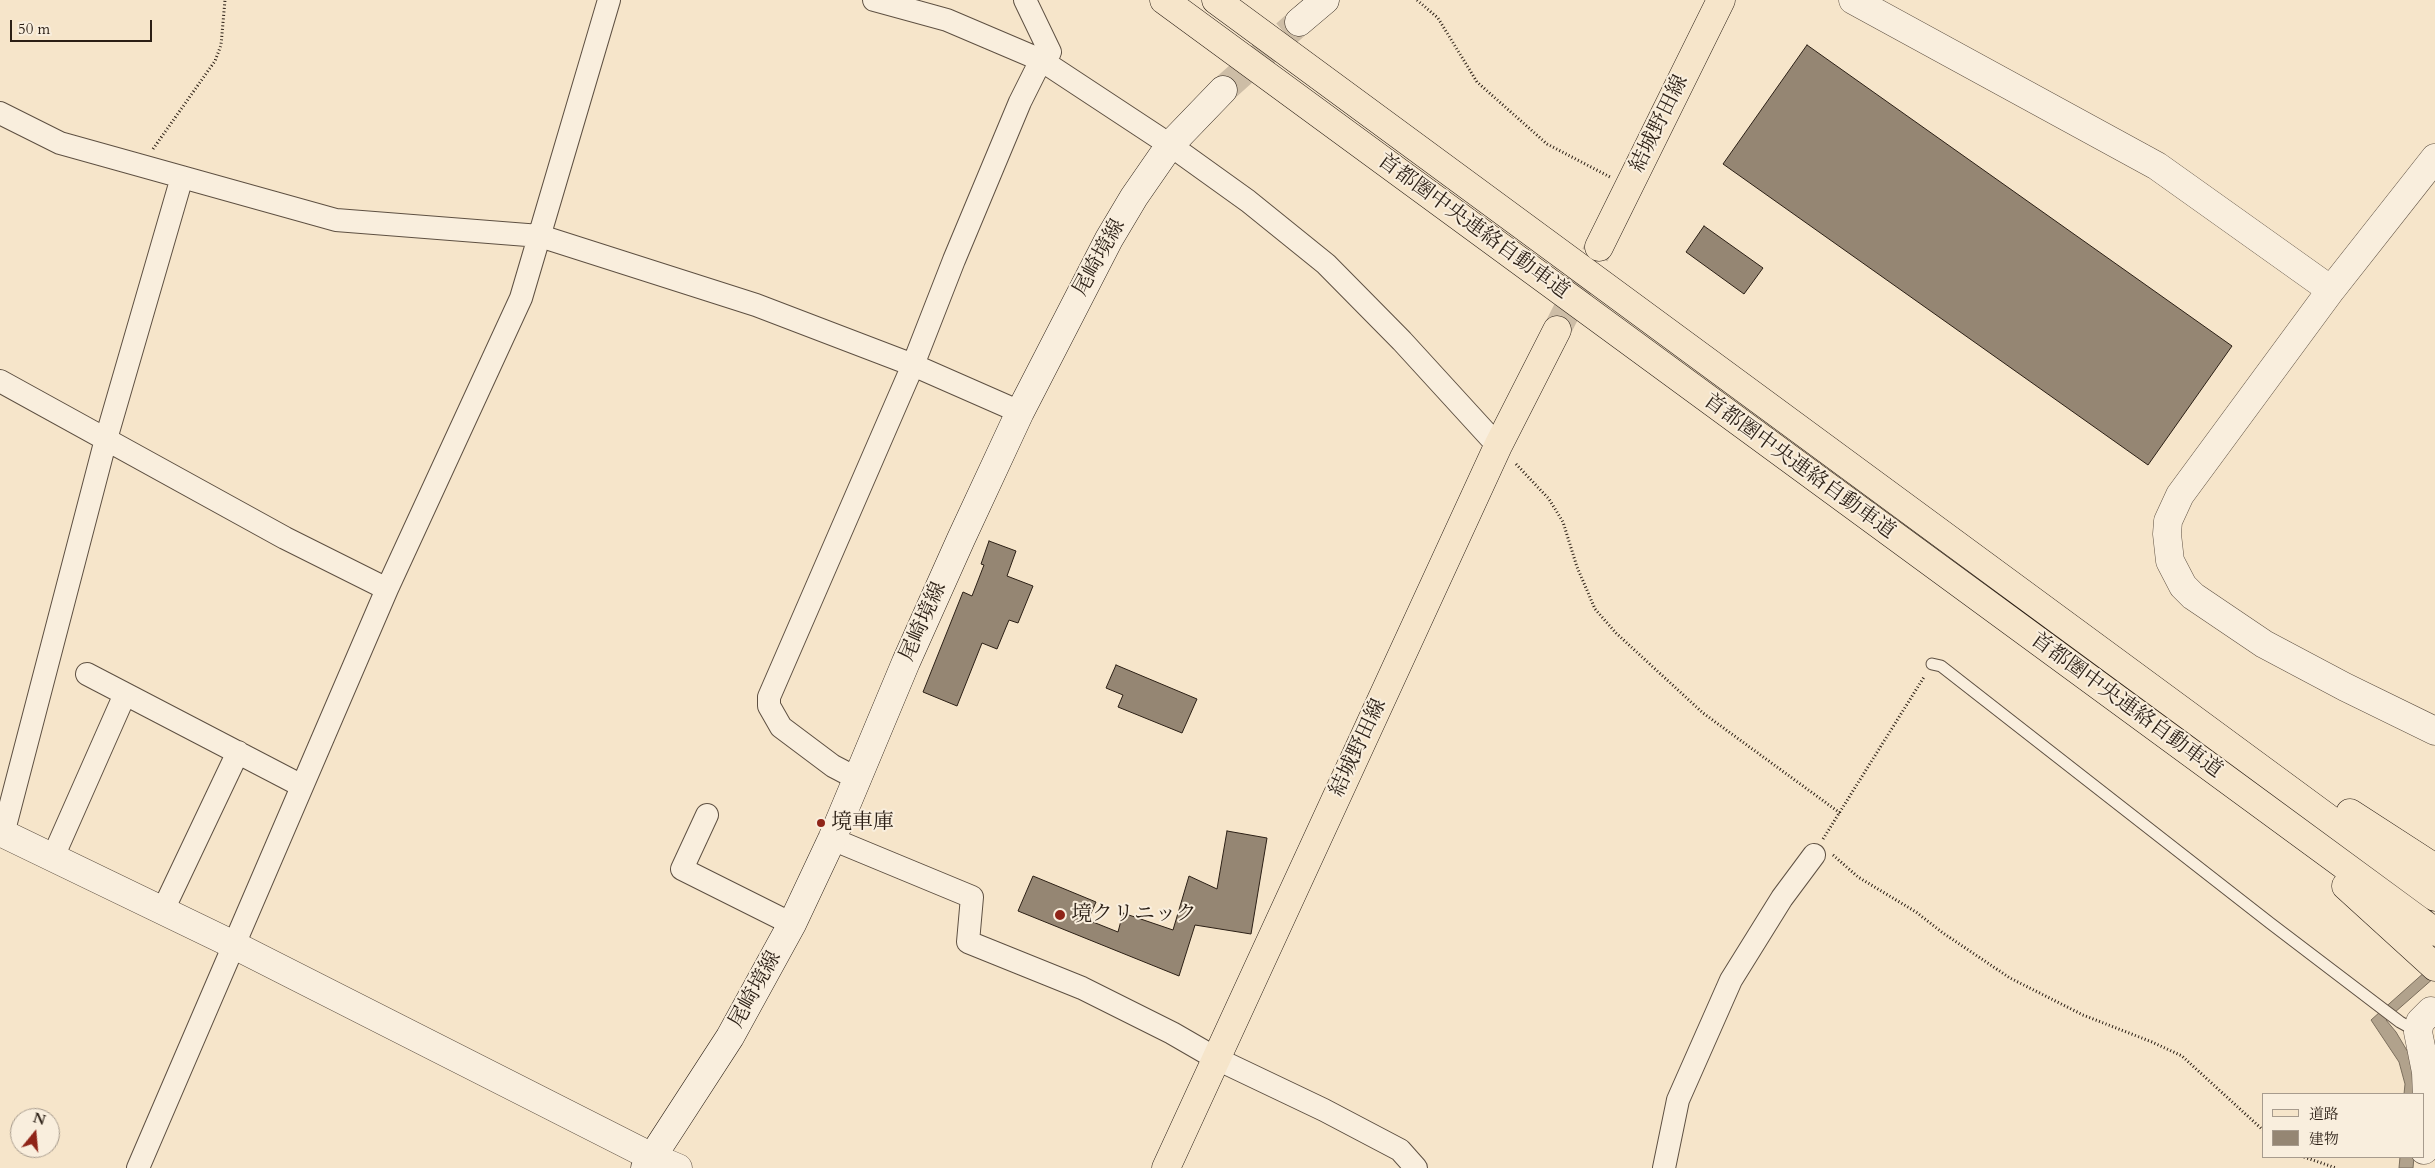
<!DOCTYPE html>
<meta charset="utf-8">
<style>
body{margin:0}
#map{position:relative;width:2435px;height:1168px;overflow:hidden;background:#f6e5ca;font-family:Cardo,"Noto Serif JP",serif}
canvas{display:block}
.legend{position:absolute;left:2262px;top:1093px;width:162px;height:65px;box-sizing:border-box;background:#f9eedd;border:1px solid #a79b8d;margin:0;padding:6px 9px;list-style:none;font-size:15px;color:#2b1f15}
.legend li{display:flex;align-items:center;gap:10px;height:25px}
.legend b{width:25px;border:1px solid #a79b8d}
.north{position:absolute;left:10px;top:1108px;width:50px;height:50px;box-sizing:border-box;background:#f9eedd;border:1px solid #a79b8d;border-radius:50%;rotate:17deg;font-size:14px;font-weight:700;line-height:20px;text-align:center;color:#2b1f15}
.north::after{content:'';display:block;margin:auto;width:18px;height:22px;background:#8f2418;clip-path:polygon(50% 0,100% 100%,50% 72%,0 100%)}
.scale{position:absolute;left:10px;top:20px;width:142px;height:22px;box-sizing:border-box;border:2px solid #2b1f15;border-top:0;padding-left:6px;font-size:15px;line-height:18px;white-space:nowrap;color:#2b1f15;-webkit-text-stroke:4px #f9eedd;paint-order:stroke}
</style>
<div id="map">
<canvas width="2435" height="1168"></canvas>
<ul class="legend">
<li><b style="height:6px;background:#f6e5ca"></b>道路</li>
<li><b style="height:14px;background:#958673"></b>建物</li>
</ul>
<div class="north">N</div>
<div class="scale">50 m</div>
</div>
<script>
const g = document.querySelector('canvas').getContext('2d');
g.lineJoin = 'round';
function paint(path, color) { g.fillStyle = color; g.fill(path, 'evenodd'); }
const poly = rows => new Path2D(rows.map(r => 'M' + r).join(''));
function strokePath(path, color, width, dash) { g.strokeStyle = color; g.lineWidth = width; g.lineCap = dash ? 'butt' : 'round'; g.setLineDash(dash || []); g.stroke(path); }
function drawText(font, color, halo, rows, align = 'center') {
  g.font = font + ' Cardo,"Noto Serif JP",serif'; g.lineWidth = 4; g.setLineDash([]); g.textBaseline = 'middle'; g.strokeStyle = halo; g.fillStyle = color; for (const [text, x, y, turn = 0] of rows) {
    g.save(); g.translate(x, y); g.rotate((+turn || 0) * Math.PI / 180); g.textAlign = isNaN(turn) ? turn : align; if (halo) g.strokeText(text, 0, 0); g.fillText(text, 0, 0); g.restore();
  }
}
const water = poly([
 [2435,963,2435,977,2386,1020,2396,1032,2412,1059,2418,1094,2404,1094,2405,1084,2399,1062,2371,1020,2435,963],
 [2400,1157,2414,1157,2413,1168,2399,1168,2400,1157]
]);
paint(water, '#b1a28c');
strokePath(water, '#7b6e5c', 1);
const building = poly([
 [1807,45,2232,346,2148,465,1723,164,1807,45],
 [1704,226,1763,268,1744,294,1686,252,1704,226],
 [989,541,1016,551,1007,576,1033,586,1018,623,1009,620,997,649,982,643,957,706,923,692,963,592,972,596,984,565,981,564,989,541],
 [1116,665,1197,699,1182,733,1118,707,1123,695,1106,688,1116,665],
 [1227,831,1267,838,1251,934,1195,925,1179,976,1018,911,1033,876,1096,902,1088,920,1118,932,1123,913,1173,930,1189,876,1217,889,1227,831]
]);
paint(building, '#958673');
strokePath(building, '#2b1f15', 1);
strokePath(poly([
 [1223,90,1299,22]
]), '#cdbda6', 28, [28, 14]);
strokePath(poly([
 [1557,330,1597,251]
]), '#cdbda6', 28, [28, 14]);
const service = poly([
 [1932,664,1941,666,2270,923,2400,1022,2418,1032]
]);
const minor = poly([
 [874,0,947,20,1041,60,1170,145,1248,201,1326,264,1402,341,1498,446],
 [0,113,60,143,336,220,540,236,756,305,913,365,1020,412],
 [0,381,285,538,387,589],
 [87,674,302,786],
 [856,778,833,766,781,727,769,706,769,697,913,365,954,260,1020,102,1041,60,1050,52,1025,0],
 [707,815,682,869,792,924],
 [3,834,106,439,182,177],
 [832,839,972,897,968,942,1082,988,1172,1033,1217,1059,1324,1110,1400,1150,1416,1168],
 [53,857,125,694],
 [163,910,238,752],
 [138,1168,387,589,521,298,609,0],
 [1664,1168,1678,1100,1731,980,1782,898,1814,855]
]);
const tertiary = poly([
 [1853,0,2157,166,2331,290],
 [2435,158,2331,290,2180,495,2168,521,2167,534,2170,561,2183,586,2193,596,2264,644,2345,687,2435,731],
 [0,832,234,945,652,1157,678,1168],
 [2424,1150,2427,1098,2426,1072,2418,1032,2420,1022,2431,1011]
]);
const secondary = poly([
 [1299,22,1325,0],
 [645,1168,730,1037,792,924,832,839,906,662,961,539,1020,412,1109,239,1134,197,1170,145,1223,90]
]);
const primary = poly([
 [1599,247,1721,0],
 [1166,1168,1498,446,1557,330]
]);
const motorway = poly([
 [1164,0,2435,932],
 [1216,0,2435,897],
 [2350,813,2435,868],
 [2346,886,2435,967]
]);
strokePath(service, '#5e5042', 13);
strokePath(minor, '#5e5042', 24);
strokePath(tertiary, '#5e5042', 29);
strokePath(secondary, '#2b1f15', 29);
strokePath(primary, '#2b1f15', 29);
strokePath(motorway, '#2b1f15', 29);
strokePath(poly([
 [1417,0,1438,18,1477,82,1547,144,1610,177],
 [153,149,215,61,221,45,225,0],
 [1516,464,1549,499,1563,522,1577,567,1595,609,1616,633,1703,713,1840,813],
 [1823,839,1924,677],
 [1833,855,1858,877,1916,912,1943,933,2010,978,2083,1015,2152,1042,2182,1056,2264,1131],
 [2304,1157,2336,1168]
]), '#2b1f15', 3, [1, 2.5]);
strokePath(service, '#f9eedd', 11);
strokePath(minor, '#f9eedd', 22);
strokePath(tertiary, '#f9eedd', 28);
strokePath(secondary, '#f9eedd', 28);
strokePath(primary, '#f6e5ca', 28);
strokePath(motorway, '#f6e5ca', 28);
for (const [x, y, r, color] of [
 [821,823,5,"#8f2418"],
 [1060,915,6,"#8f2418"]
]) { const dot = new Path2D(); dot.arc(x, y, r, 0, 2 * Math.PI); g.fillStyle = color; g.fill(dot); strokePath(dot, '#f9eedd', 2); }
drawText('21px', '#2b1f15', '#f9eedd', [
 ["結城野田線",1660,124,-64],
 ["首都圏中央連絡自動車道",1473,227,36],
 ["尾崎境線",1100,258,-61],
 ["首都圏中央連絡自動車道",1799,467,36],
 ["尾崎境線",924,622,-66],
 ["首都圏中央連絡自動車道",2126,706,36],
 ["結城野田線",1359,748,-65],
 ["尾崎境線",756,990,-61]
]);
drawText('21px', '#2b1f15', '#f9eedd', [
 ["境車庫",831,823],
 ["境クリニック",1071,915]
], 'left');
</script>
